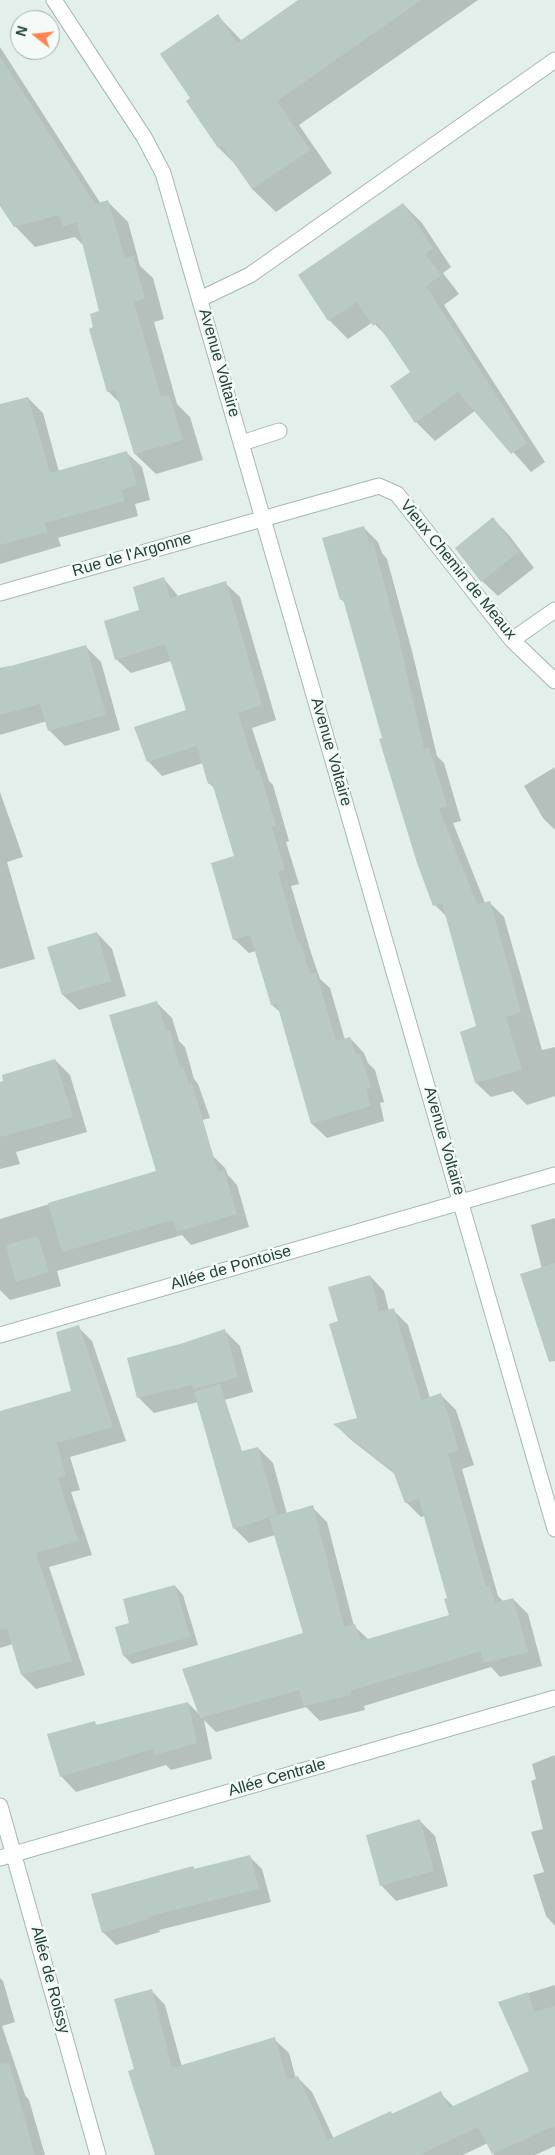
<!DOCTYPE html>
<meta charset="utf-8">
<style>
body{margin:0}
#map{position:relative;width:555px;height:2155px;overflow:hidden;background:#e3efea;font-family:Arial,sans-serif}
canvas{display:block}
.north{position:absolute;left:10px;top:10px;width:50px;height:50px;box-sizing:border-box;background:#f4faf8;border:1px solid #9fb1ac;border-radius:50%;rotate:286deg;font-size:14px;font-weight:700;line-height:20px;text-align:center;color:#20433b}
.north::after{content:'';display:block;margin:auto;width:18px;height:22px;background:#ff8551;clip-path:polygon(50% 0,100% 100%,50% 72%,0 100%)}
</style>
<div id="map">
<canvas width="555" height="2155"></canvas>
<div class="north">N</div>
</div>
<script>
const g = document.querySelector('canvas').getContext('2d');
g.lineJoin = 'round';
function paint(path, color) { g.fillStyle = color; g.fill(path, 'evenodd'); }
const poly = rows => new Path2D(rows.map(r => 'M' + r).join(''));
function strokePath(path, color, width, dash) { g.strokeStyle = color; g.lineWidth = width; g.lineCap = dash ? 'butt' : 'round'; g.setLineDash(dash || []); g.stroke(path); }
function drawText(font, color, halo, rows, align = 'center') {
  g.font = font + ' Arial,sans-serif'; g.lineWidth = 5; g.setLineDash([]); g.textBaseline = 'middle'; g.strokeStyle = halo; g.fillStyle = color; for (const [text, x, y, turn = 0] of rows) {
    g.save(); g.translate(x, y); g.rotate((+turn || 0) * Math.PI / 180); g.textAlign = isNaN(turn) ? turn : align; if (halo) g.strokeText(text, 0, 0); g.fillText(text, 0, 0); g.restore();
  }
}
paint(poly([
 [300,0,478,0,299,125,332,173,276,212,252,189,238,167,219,148,192,98,218,16,242,41],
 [0,47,101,204,108,202,128,222,140,266,153,278,164,319,154,322,177,404,190,417,203,460,156,474,135,454,120,403,108,391,95,328,100,311,84,246,75,237,35,247,15,226,0,203],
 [403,204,422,223,451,267,443,273,459,294,444,305,545,462,531,472,476,410,435,441,416,422,412,372,391,341,373,322,348,339,329,320,300,275],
 [28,398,43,413,59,472,127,453,142,467,150,500,135,504,138,516,58,538,61,546,0,564,0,406],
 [493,519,508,534,534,568,498,596,482,581],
 [363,527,378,542,382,553,387,559,412,651,437,756,444,763,461,821,453,823,485,903,489,902,504,917,542,1050,555,1047,555,1096,527,1105,513,1091,491,1097,476,1083,461,1032,477,1027,448,918,435,905,384,739,346,604,341,599],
 [164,579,179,597,225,583,240,597,276,720,252,728,269,781,273,785,289,841,286,842,299,884,291,886,312,956,320,979,330,988,345,1040,350,1038,364,1053,368,1063,375,1070,384,1102,380,1103,384,1121,327,1138,312,1124,281,1013,272,1005,256,951,249,953,234,939,236,857,215,789,210,784,203,763,162,776,148,761,188,711,171,661,131,673,116,659,141,611],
 [85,646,101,662,120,730,65,746,50,731,47,721,0,735,0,668,9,666,11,668],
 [555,767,555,830,543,818,524,786],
 [0,792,23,857,7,862,35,959,0,969],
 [97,933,112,949,126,996,79,1010,63,995],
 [157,1003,172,1018,179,1041,185,1047,194,1079,198,1084,210,1118,156,1132],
 [55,1060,70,1075,87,1132,16,1152,20,1164,0,1169,0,1089],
 [212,1155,225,1168,228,1175,237,1185,249,1227,191,1245,182,1235,57,1271,61,1286,10,1300,0,1290,0,1219],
 [555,1218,555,1321,531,1225],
 [370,1276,384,1291,389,1311,393,1310,408,1325,430,1398,441,1395,456,1410,474,1465,462,1469,498,1596,504,1602,513,1599,528,1614,542,1666,500,1677,491,1667,364,1706,365,1710,320,1721,306,1707,216,1732,204,1720,212,1759,171,1770,166,1765,76,1792,61,1776,94,1722,98,1726,188,1703,200,1715,305,1634,275,1535,249,1543,234,1528,258,1448,273,1463,287,1514,312,1507,327,1522,354,1626,369,1640,450,1616,448,1599,425,1516,421,1517,406,1502,396,1475,350,1439,336,1425,359,1419,340,1322],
 [78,1327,92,1341,126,1441,70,1457,80,1490,71,1492,92,1555,49,1567,85,1675,36,1689,22,1675,13,1644,0,1648,0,1414,72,1392],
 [224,1330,240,1346,253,1392,210,1404,206,1400,154,1413,139,1398,128,1359,180,1345],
 [175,1586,183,1595,198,1645,132,1664,124,1656],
 [555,1755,555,1926,546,1916,533,1875,544,1872,531,1832,543,1829,531,1781,536,1779,532,1764],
 [420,1821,435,1836,448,1886,396,1901,381,1885],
 [249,1856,262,1869,271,1902,159,1930,160,1932,116,1945,103,1932,193,1867,196,1870],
 [0,1978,3,1981,15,2022,2,2026,25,2095,29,2100,45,2155,3,2155,0,2143],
 [555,1985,555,2146,535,2155,494,2155,488,2143,463,2155,198,2155,135,2070,151,1990,165,2005,182,2067,274,2039,289,2053,296,2079,298,2078,312,2092,334,2139,440,2093,454,2107,530,2071,499,2002]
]), '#0003');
paint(poly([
 [298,0,421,0,277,101,310,150,252,189,222,146,218,148,186,101,190,98,160,54,218,14,237,43],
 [0,57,95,204,108,200,125,258,133,256,145,298,134,302,161,397,169,395,183,440,134,454,115,390,107,392,89,329,93,327,90,314,99,311,77,222,63,227,59,215,14,227,0,206],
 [403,203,433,248,425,254,441,275,426,286,527,443,511,454,458,392,415,423,390,386,410,372,377,323,373,326,357,302,328,321,298,275],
 [28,397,50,473,127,451,137,485,121,490,125,501,45,523,47,532,0,545,0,404],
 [493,517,519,552,481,582,455,548],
 [364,526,369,543,373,542,398,635,424,749,429,747,447,806,439,809,477,904,490,901,521,1012,506,1017,522,1070,475,1083,460,1032,476,1026,442,903,433,906,417,863,379,739,382,738,343,599,340,600,322,538],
 [164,577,170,598,226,581,262,705,238,713,256,770,259,769,276,826,272,827,285,870,278,872,298,943,300,942,310,974,316,972,336,1041,350,1037,356,1055,360,1054,371,1087,366,1089,371,1106,311,1124,277,1004,271,1005,250,935,233,940,211,863,234,856,212,783,208,784,197,746,147,762,134,727,186,710,165,644,115,660,104,621,139,610,133,587],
 [86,645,106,715,48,731,40,704,0,715,0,669],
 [97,932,111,981,62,995,47,947],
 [157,1001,166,1031,170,1030,180,1068,183,1067,189,1084,192,1083,218,1172,224,1170,237,1214,177,1232,173,1220,62,1252,48,1203,156,1171,109,1015],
 [55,1059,73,1117,0,1137,0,1082,3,1081,2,1075],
 [38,1236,49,1272,16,1282,6,1245],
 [555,1263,555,1361,549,1362,520,1274],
 [370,1275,379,1312,394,1308,421,1400,441,1393,459,1450,448,1454,486,1587,490,1586,495,1603,513,1598,528,1652,484,1663,481,1651,350,1691,351,1695,304,1706,299,1690,200,1718,182,1669,303,1633,269,1518,313,1505,344,1627,355,1624,361,1641,449,1615,444,1599,447,1598,419,1499,405,1503,393,1471,333,1424,357,1418,329,1324,338,1321,328,1287],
 [79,1325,113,1427,57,1443,66,1476,58,1478,78,1541,36,1553,72,1661,21,1675,7,1628,0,1630,0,1411,71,1391,56,1332],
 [225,1329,238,1377,194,1389,192,1385,137,1398,127,1358,180,1344],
 [220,1384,242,1451,258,1447,277,1515,233,1529,194,1392],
 [175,1585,190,1637,123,1656,115,1627,129,1623,123,1599],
 [188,1702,197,1743,154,1755,153,1749,60,1777,47,1734,95,1721,96,1725],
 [420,1819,434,1871,380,1886,366,1835],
 [250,1855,259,1889,147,1917,148,1919,102,1933,91,1894,193,1866,194,1869],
 [152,1989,172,2068,275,2037,287,2080,298,2076,328,2140,391,2111,392,2114,441,2091,449,2108,529,2071,498,2002,528,1992,534,2012,555,2006,555,2129,554,2126,492,2154,478,2127,419,2155,155,2155,128,2071,134,2069,114,1999],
 [9,2063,35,2155,0,2155,0,2064]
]), '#b8cac3');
const service = poly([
 [200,299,250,275,555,60],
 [242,443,279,431]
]);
const minor = poly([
 [0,593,379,486,397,494,512,640,555,681],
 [512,640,555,610],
 [0,1335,555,1175],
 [0,1806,98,2155],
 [0,1858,555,1698]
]);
const tertiary = poly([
 [54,0,144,137,163,173,555,1529]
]);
strokePath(service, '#a5b8b2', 17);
strokePath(minor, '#a5b8b2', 17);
strokePath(tertiary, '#a5b8b2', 17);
strokePath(service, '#fff', 15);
strokePath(minor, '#fff', 15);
strokePath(tertiary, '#fff', 15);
drawText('16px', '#20433b', '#f4faf8', [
 ["Avenue Voltaire",219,363,74],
 ["Rue de l'Argonne",132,555,-16],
 ["Vieux Chemin de Meaux",458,570,51],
 ["Avenue Voltaire",331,752,74],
 ["Avenue Voltaire",444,1141,74],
 ["Allée de Pontoise",231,1268,-16],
 ["Allée Centrale",277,1778,-16],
 ["Allée de Roissy",50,1980,75]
]);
</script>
